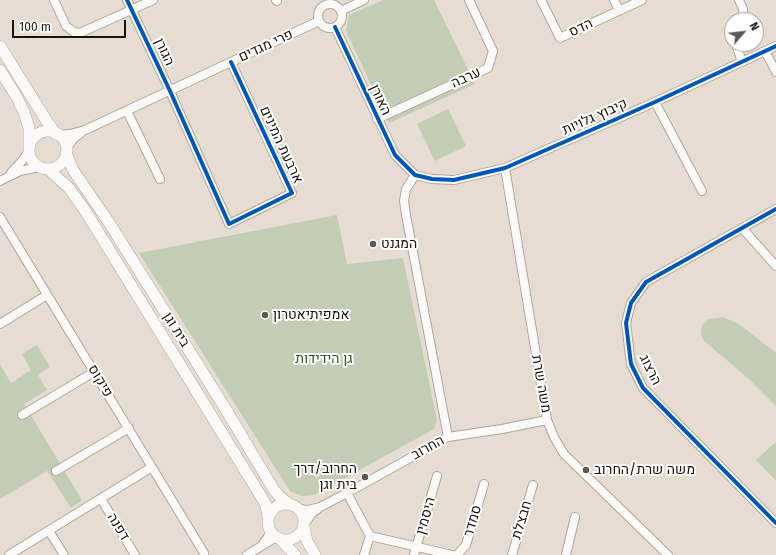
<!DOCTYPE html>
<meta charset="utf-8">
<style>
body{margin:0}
#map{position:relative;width:776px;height:555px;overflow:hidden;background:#e7dcd1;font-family:"Fira Sans",sans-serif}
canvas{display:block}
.north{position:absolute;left:724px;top:12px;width:40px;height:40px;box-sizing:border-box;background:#fff;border:1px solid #a3a09e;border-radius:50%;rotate:62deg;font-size:11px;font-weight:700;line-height:16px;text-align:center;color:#18120c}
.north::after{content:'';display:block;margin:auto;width:14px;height:18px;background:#605951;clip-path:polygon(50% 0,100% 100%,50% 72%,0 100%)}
.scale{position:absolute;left:12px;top:20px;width:114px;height:18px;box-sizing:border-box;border:2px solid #18120c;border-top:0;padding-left:5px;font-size:12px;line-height:14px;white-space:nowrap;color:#18120c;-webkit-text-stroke:3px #fff;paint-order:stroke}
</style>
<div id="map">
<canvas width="776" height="555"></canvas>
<div class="north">N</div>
<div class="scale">100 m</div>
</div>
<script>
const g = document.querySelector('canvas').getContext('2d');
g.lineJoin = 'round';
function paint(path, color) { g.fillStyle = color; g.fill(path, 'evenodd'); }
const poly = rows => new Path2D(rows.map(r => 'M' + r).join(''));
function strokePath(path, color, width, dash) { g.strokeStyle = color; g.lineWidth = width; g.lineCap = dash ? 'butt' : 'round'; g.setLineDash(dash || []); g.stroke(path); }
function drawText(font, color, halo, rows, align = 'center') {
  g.font = font + ' "Fira Sans",Heebo,sans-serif'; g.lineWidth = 4; g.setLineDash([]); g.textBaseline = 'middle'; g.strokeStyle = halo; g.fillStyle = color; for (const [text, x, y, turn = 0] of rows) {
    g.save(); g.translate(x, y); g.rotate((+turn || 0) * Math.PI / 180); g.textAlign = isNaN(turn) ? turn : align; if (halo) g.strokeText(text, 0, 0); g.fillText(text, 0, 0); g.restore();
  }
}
paint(poly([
 [383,0,434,0,475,84,389,123,346,31,349,15],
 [448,109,466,146,435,161,417,124],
 [337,215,347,264,403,258,437,420,434,429,314,495,302,496,290,491,139,253],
 [723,317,739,324,776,353,776,406,749,379,704,341,701,334,702,325,709,319],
 [37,345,50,367,38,375,47,390,24,404,82,500,71,508,47,471,0,499,0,364,11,383,31,370,22,354],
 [776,442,776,481,756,460]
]), '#c2cdb6');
const minor = poly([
 [54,0,66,26,74,32,80,33,153,0],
 [127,0,170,91,229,224,292,193,231,62],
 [276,0,277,1],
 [541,0,560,38,642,0],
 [614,0,619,10],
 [739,0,743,9,744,20],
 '318 16a12 12 0 1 1 24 0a12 12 0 1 1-24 0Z',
 [341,11,364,0],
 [335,27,395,155,415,175,432,179,454,180,505,168,655,102,776,46],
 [736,44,742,62],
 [765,51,776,72],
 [655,102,702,191],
 [127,111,160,179],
 [377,119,488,68,493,51,469,0],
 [58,135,70,134,85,130,319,21],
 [66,150,73,139,81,133],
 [505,168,547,420,555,439,564,454,668,555],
 [11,173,22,161,29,151],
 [415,175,406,189,404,201,406,215,448,437],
 [0,181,20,171,40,167],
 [776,209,646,282,631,303,626,323,631,364,643,388,776,523],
 [0,217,204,553],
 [742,228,776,266],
 [0,324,47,295],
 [22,415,94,372],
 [56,471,129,428],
 [347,493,370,536,452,555],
 [101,499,135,555],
 [299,509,308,510,320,507,347,493,448,437,502,429,547,420],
 [304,525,312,513,318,509],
 [49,531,64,555],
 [263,544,268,537,270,531],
 [9,555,152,467],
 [247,555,276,537],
 [364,555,370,536],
 [414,555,437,476],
 [457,555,466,545,484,484],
 [512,555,533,485],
 [566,555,575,517]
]);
const major = poly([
 [0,46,46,120,56,134],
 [0,70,16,96,24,112,29,128,29,146],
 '29 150a19 19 0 1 1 38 0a19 19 0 1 1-38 0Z',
 [66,153,73,170,108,221,225,408,274,490,279,496,289,504],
 [48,169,69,188,86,212,262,498,266,505,268,517],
 '268 522a18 18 0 1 1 36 0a18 18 0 1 1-36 0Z',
 [304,527,307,541,315,555],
 [281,540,295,555]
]);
strokePath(minor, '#aea69d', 10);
strokePath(major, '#aea69d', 12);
strokePath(minor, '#fbfaf8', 8);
strokePath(major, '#fbfaf8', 11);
strokePath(poly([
 [127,0,170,91,229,224,292,193,231,62],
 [335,27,395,155,415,175,432,179,454,180,505,168,655,102,776,46],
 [776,209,646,282,631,303,626,323,631,364,643,388,776,523]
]), '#0057b8', 4);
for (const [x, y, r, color] of [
 [373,244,4,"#605951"],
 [265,315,4,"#605951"],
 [586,470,4,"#605951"],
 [365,477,4,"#605951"]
]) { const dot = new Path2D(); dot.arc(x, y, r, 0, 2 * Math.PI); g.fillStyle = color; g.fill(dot); strokePath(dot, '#fff', 1.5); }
drawText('14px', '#18120c', '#fff', [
 ["הדס",581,28,-25],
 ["פרי מגדים",266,46,-25],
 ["הגורן",164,52,65],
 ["ערבה",466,78,-25],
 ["האורן",380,100,65],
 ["קיבוץ גלויות",595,117,-24],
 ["ארבעת המינים",281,145,65],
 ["בית וגן",176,330,58],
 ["הרצוג",650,370,63],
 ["פיקוס",100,381,59],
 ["משה שרת",541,384,80],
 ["החרוב",428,448,-29],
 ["היסמין",426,516,-74],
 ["חבצלת",522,520,-73],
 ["סמדר",473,521,-74],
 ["דפנה",118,527,59]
]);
drawText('14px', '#18120c', '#fff', [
 ["המגנט",381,244],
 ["אמפיתיאטרון",273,315],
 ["החרוב/דרך",357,469,"right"],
 ["בית וגן",357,485,"right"],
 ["משה שרת/החרוב",594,470]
], 'left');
drawText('14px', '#245d20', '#fff', [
 ["גן הידידות",324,359]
]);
</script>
